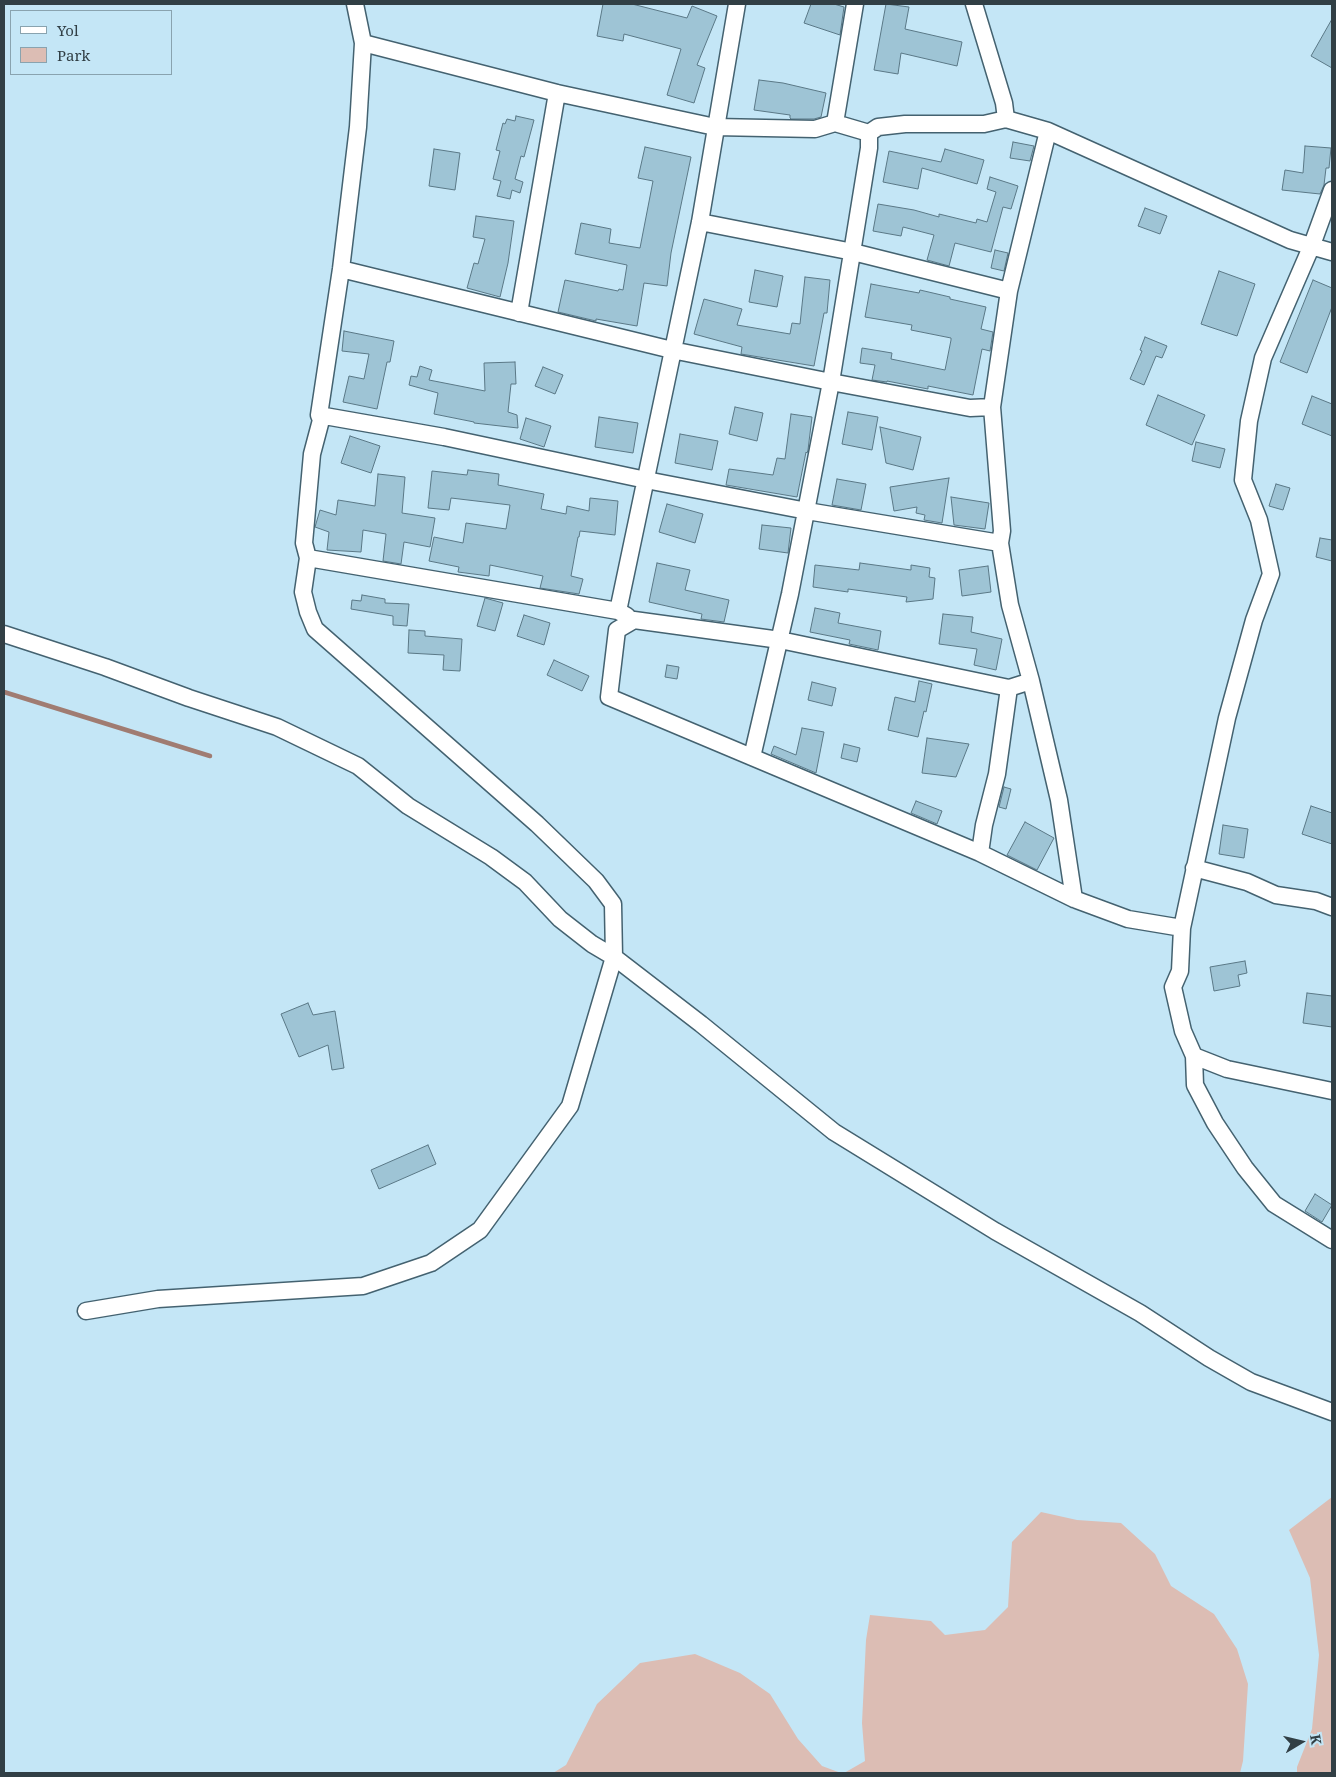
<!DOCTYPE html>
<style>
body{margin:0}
#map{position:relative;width:1336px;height:1777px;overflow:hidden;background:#c4e6f6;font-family:"Noto Serif",serif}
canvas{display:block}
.frame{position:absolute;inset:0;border:5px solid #313f45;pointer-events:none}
.legend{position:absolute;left:10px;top:10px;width:162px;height:65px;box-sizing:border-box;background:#c4e6f6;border:1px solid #89a3af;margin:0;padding:6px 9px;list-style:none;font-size:15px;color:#313f45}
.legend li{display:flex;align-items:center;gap:10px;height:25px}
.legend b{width:25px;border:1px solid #89a3af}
.north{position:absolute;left:1276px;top:1717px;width:50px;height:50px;-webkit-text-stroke:4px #c4e6f6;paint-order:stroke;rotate:81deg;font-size:14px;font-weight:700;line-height:20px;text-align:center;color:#313f45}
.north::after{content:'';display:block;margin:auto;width:18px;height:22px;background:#313f45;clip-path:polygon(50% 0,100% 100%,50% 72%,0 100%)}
</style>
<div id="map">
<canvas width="1336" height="1777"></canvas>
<div class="frame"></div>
<ul class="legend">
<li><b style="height:6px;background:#fff"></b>Yol</li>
<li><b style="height:14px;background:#dcbdb4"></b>Park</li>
</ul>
<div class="north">K</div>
</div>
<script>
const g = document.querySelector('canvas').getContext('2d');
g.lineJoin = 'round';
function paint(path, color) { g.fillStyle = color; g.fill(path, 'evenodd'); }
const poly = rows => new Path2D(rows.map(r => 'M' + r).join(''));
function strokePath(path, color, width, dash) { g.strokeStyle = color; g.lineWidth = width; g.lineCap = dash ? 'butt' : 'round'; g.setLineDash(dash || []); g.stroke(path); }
paint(poly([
 [1332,1497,1332,1773,1297,1773,1297,1767,1312,1729,1319,1655,1310,1578,1289,1530],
 [1041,1512,1077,1520,1121,1523,1155,1554,1171,1586,1214,1614,1237,1649,1248,1684,1243,1761,1240,1773,844,1773,865,1761,862,1723,866,1640,870,1615,931,1621,945,1635,985,1630,1008,1607,1012,1542],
 [695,1654,740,1673,770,1694,798,1739,822,1766,841,1773,553,1773,566,1765,597,1704,640,1663]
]), '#dcbdb4');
strokePath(poly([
 [4,692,210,756]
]), '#a07c72', 4.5);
const building = poly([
 [603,4,632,4,687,18,692,6,717,16,697,65,705,68,694,103,667,95,681,49,624,34,623,41,597,36,603,4],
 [811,4,834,4,844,7,840,35,804,23,811,4],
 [886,4,909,7,905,29,962,42,957,66,901,53,898,74,874,70,886,4],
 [1332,19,1332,68,1311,56,1332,19],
 [759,80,783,83,826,93,821,117,814,119,791,119,790,118,790,115,754,110,759,80],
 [516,116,534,120,524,157,521,156,515,179,523,182,520,193,512,190,510,199,497,196,501,181,493,179,500,151,496,150,503,123,505,124,507,119,515,121,516,116],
 [1013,142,1034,146,1030,161,1010,158,1013,142],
 [1305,146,1331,148,1329,168,1326,168,1324,185,1320,194,1282,190,1285,170,1303,173,1305,146],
 [645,147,691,157,671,253,667,286,644,283,637,326,596,319,596,321,558,312,565,280,618,291,619,289,623,290,627,265,575,254,581,223,611,229,609,243,640,248,653,181,638,178,645,147],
 [434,149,460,153,455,190,429,186,434,149],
 [945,149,984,160,977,184,922,168,918,189,883,182,889,151,941,162,945,149],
 [990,177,1018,186,1011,209,1003,207,991,252,955,243,949,266,927,260,934,235,903,227,901,236,873,231,878,204,914,210,939,217,939,214,976,223,977,219,987,222,996,192,987,189,990,177],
 [1145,208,1167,216,1160,234,1138,226,1145,208],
 [476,216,514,221,508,263,500,297,467,288,474,263,478,264,485,239,473,237,476,216],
 [995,250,1008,253,1004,271,991,268,995,250],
 [755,270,783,276,777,307,749,302,755,270],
 [1219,271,1255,284,1237,336,1201,324,1219,271],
 [805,277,830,280,827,313,824,313,814,366,741,354,742,347,694,334,704,299,742,309,737,325,790,334,792,323,800,324,805,277],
 [1313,280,1332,288,1332,307,1307,373,1280,362,1313,280],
 [871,284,919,293,920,290,950,297,950,299,986,307,981,329,993,332,990,351,982,349,973,395,928,386,928,389,887,381,887,382,872,380,875,365,860,363,862,348,892,353,891,359,945,370,951,340,951,338,911,330,912,325,865,317,871,284],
 [344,331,394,341,390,362,387,362,377,409,343,402,349,376,364,379,369,354,342,351,344,331],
 [1145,337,1167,346,1162,358,1156,356,1144,385,1130,379,1142,351,1140,350,1145,337],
 [515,362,516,384,511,384,508,412,517,415,518,428,474,423,474,422,434,414,438,393,409,385,411,376,417,377,420,366,432,370,429,380,485,391,484,363,515,362],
 [543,367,563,375,555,394,535,386,543,367],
 [1158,395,1205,415,1192,445,1146,425,1158,395],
 [1312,396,1332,404,1332,436,1302,424,1312,396],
 [735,407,763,413,757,441,729,434,735,407],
 [848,412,878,417,872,450,842,444,848,412],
 [791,414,812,417,808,450,807,453,806,452,797,497,726,485,729,469,773,475,777,458,785,459,791,414],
 [599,417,638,423,633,453,595,447,599,417],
 [526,418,551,426,544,447,520,439,526,418],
 [880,427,921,437,913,470,886,463,880,427],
 [680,434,718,441,712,470,675,463,680,434],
 [350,436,380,446,371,473,341,463,350,436],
 [1196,442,1225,449,1220,468,1192,461,1196,442],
 [468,470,499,474,498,485,544,494,541,509,566,514,567,506,589,511,590,498,618,501,615,535,580,531,579,537,578,537,571,576,583,579,579,594,540,588,543,576,490,565,489,576,458,572,459,567,429,561,434,537,463,543,466,523,506,529,510,505,451,498,449,510,428,508,432,471,467,475,468,470],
 [378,474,405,477,402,513,435,518,430,547,404,542,401,564,383,561,386,534,363,530,361,552,327,550,329,532,315,527,320,510,336,515,338,500,375,506,378,474],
 [949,478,942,523,924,520,925,515,916,513,917,507,894,511,890,487,949,478],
 [837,479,866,484,861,510,832,505,837,479],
 [1276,484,1290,488,1283,510,1269,506,1276,484],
 [951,497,989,503,985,529,954,525,951,497],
 [667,504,703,514,695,543,659,532,667,504],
 [762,525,791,528,788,553,759,549,762,525],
 [1320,538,1332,540,1332,561,1316,557,1320,538],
 [657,563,690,570,685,590,729,600,724,622,701,619,702,614,649,602,657,563],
 [860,563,911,570,911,565,930,568,929,577,935,578,933,599,906,602,907,597,848,589,848,592,813,587,815,565,859,570,860,563],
 [988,566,991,592,962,596,959,570,988,566],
 [362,595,385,599,385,603,409,604,407,626,393,625,393,616,351,609,352,600,361,601,362,595],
 [485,598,503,603,495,631,477,626,485,598],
 [815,608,840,613,838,623,881,631,878,650,849,644,850,640,810,632,815,608],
 [943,614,973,617,971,632,1002,639,996,670,974,665,977,649,939,644,943,614],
 [524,615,550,623,544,645,517,636,524,615],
 [409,630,425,631,425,636,462,639,460,671,443,670,444,655,408,653,409,630],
 [554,660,589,676,582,691,547,675,554,660],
 [667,665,679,667,677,679,665,677,667,665],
 [919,681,932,684,926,712,924,711,918,737,888,730,895,697,915,702,919,681],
 [812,682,836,688,832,706,808,700,812,682],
 [802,728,824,732,816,773,771,754,774,746,796,755,802,728],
 [927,738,969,744,956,777,922,773,927,738],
 [844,744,860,748,857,762,841,758,844,744],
 [1004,787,1011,789,1006,809,999,807,1004,787],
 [916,801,942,811,937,824,911,813,916,801],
 [1311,806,1332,813,1332,844,1302,834,1311,806],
 [1025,822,1054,838,1037,870,1007,855,1025,822],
 [1223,825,1248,829,1244,858,1219,854,1223,825],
 [1245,961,1247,973,1238,975,1240,986,1214,991,1210,967,1245,961],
 [1307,993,1332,996,1332,1027,1303,1023,1307,993],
 [308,1003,313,1015,335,1011,344,1068,332,1070,328,1045,299,1057,281,1014,308,1003],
 [428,1145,436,1164,379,1189,371,1170,428,1145],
 [1315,1194,1332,1205,1322,1222,1305,1211,1315,1194]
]);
paint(building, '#9ec4d5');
strokePath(building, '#5a7886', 1);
const minor = poly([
 [974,4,1004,103,1006,119],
 [363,43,557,93,715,127,815,129,835,123,869,133,878,127,905,124,984,124,1006,119,1048,131,1290,240,1332,252],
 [835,123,855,4],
 [1332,190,1312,245,1263,358,1249,421,1243,480,1259,520,1271,574,1254,620,1227,718,1182,928,1180,971,1173,987,1183,1031,1194,1056,1195,1085,1215,1123,1245,1168,1274,1204,1332,1240],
 [700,222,853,252,1009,291],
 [341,269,672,350,831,382,970,408,992,407],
 [519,313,557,93],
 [319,415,444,437,646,480,807,511,1000,543,1002,531,992,407,1009,291,1048,131],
 [1000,543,1010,605,1031,681,1059,800,1074,899],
 [308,558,618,611,627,616],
 [618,611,700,222,737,4],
 [4,634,105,667,189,698,277,727,358,766,408,806,491,857,525,882,560,919,592,944,614,957,701,1024,834,1132,995,1231,1140,1313,1209,1358,1251,1382,1332,1412],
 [1031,681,1009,688,780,640,634,620,617,630,609,697,980,853,1074,899,1128,919,1182,928],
 [752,757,790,594,831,382,869,148,869,133],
 [980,853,984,825,997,774,1009,688],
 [1194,868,1247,882,1276,895,1316,901,1332,907],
 [1194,1056,1227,1069,1332,1091],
 [86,1311,158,1299,363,1286,431,1263,480,1230,570,1106,614,957,613,904,596,881,537,824,315,629,308,612,303,592,308,558,304,543,312,454,321,420,319,415,341,269,358,127,363,43,355,4]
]);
strokePath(minor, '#446270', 19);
strokePath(minor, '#fff', 16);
</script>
